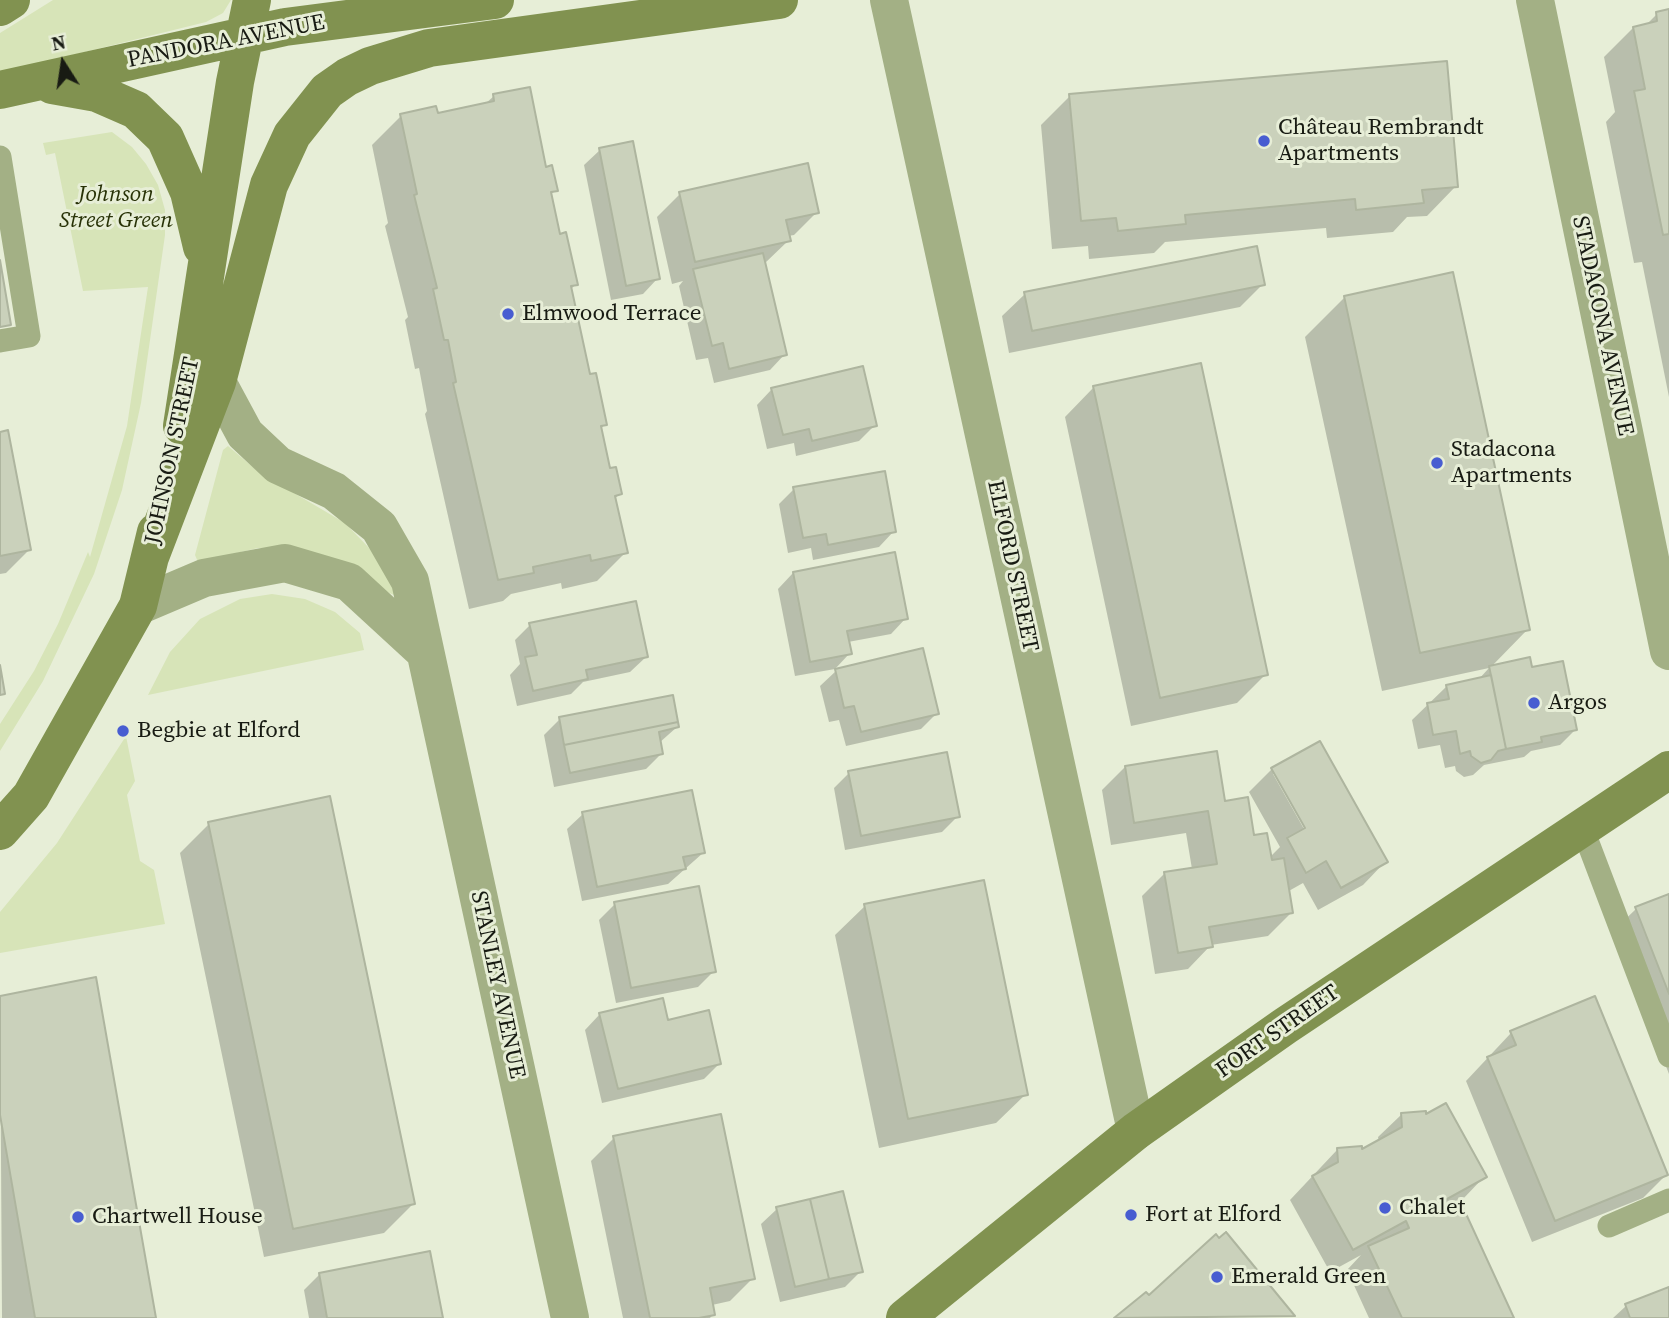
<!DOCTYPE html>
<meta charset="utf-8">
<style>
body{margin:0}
#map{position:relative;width:1669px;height:1318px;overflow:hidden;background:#e7eed7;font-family:"Source Serif 4",serif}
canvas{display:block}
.north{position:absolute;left:28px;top:28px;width:70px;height:70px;-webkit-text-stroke:5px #e7eed7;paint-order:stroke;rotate:348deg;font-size:19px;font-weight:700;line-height:28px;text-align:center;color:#181b13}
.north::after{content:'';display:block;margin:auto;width:24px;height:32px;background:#181b13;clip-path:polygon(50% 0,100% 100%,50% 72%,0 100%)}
</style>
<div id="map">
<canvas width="1669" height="1318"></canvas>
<div class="north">N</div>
</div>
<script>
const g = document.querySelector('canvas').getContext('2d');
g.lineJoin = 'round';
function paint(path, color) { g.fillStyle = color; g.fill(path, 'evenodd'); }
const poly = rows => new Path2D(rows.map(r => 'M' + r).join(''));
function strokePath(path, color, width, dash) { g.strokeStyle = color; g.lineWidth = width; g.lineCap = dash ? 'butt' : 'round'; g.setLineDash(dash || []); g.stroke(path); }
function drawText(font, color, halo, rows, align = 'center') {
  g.font = font + ' "Source Serif 4",serif'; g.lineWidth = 6; g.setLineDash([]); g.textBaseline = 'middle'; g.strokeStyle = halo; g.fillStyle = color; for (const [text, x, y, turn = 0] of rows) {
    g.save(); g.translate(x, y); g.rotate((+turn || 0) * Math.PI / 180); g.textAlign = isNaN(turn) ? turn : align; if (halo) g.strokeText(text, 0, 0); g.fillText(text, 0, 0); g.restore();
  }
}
paint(poly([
 [53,0,231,0,223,13,206,22,0,73,0,33],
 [112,132,132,147,146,164,158,185,165,210,165,235,141,403,122,490,94,574,43,681,0,751,0,724,34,671,58,624,88,552,90,557,127,426,148,287,83,291,55,153,46,155,43,143],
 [228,446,260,473,345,523,371,550,395,589,394,595,286,548,258,548,198,562,195,555,223,450],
 [272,594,305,599,335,612,360,633,364,650,148,695,170,652,200,619,240,599],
 [126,736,135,781,127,795,140,861,154,870,165,924,0,953,0,912,57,843]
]), '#d7e4b8');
paint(poly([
 [1669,11,1669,397,1642,262,1634,263,1606,122,1615,112,1604,57,1633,28,1645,26,1657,14],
 [494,96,545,169,556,190,550,195,559,236,576,284,570,290,589,377,605,424,600,430,608,470,620,494,614,499,626,552,597,581,562,589,561,583,511,594,503,601,469,609,425,414,427,411,419,368,415,369,405,320,408,317,385,226,388,223,372,145,401,116,436,115,485,104],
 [1070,96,1456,186,1427,216,1407,217,1393,232,1327,238,1326,228,1165,242,1154,253,1089,259,1088,246,1052,249,1041,125],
 [600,150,658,278,643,294,611,300,584,165],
 [680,194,817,212,794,235,788,236,789,240,764,264,785,354,770,370,714,383,708,358,696,360,679,286,683,281,672,284,657,217],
 [1263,284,1240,307,1009,353,1002,316,1025,294],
 [1344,298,1528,629,1490,668,1531,669,1575,730,1560,745,1531,751,1524,757,1484,765,1473,775,1464,777,1456,771,1455,766,1445,768,1440,745,1418,749,1412,720,1447,686,1478,680,1489,668,1382,691,1305,337],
 [1094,387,1266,674,1237,703,1131,726,1065,417],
 [772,389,875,425,859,441,796,456,794,443,767,449,757,405],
 [0,434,29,550,6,573,0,574],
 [794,489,894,531,879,547,813,560,811,548,788,553,779,504],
 [793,573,906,618,891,634,848,642,850,653,835,669,795,676,778,589],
 [530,625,646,657,630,672,583,682,571,694,517,706,510,675,520,664,515,640],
 [836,671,937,713,921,729,846,746,839,720,829,722,820,686],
 [560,719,677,727,659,743,661,754,646,769,554,787,544,735],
 [1125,767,1224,803,1269,858,1280,847,1249,792,1272,769,1385,862,1363,885,1318,910,1303,883,1287,892,1291,913,1268,936,1211,945,1188,969,1155,974,1142,896,1165,873,1192,869,1186,833,1111,845,1102,790],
 [1273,774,1277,774,1311,835,1308,836],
 [849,773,958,816,942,832,845,850,834,788],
 [583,814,703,853,668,884,582,901,567,829],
 [209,824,413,1204,384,1233,264,1257,180,853],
 [1669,896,1669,1074,1613,931,1636,909],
 [615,904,714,971,698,987,616,1003,599,920],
 [865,906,1026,1094,996,1123,879,1148,835,935],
 [0,997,154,1318,2,1318],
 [600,1014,667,1022,720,1063,704,1079,602,1103,585,1030],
 [1511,1033,1666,1175,1643,1198,1532,1242,1466,1081],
 [1401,1115,1484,1177,1462,1200,1440,1212,1512,1318,1369,1318,1347,1270,1361,1255,1330,1272,1290,1200,1337,1150,1360,1152,1379,1142,1378,1137],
 [614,1138,753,1278,730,1301,712,1305,713,1314,710,1318,623,1318,591,1161],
 [777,1209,861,1271,845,1287,780,1302,761,1224],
 [320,1274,441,1318,309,1318,304,1290],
 [1669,1289,1669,1318,1613,1318,1626,1306],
 [1146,1294,1149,1297,1293,1316,1117,1318]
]), '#0003');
const building = poly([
 [1669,9,1669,234,1663,235,1634,91,1645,89,1633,27,1657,21,1656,12,1669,9],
 [1447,61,1458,187,1422,190,1424,203,1356,210,1355,199,1185,215,1186,224,1118,231,1116,218,1081,221,1069,94,1447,61],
 [530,87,546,167,552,165,558,191,551,192,560,234,566,232,578,285,571,286,590,374,596,373,607,425,601,426,610,468,616,467,622,494,615,496,628,553,591,561,590,555,533,567,534,573,498,580,453,383,456,382,448,340,444,340,433,289,437,288,414,195,417,194,400,114,436,106,438,113,494,101,493,94,530,87],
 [633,141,660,279,626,286,599,148,633,141],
 [808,163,819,213,786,220,791,241,695,262,679,192,808,163],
 [1257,246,1265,285,1032,331,1024,292,1257,246],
 [763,253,787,355,729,369,723,343,712,346,693,269,763,253],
 [0,260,11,325,0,327,0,260],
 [1453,272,1530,630,1420,653,1344,296,1453,272],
 [1201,363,1268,675,1160,698,1093,386,1201,363],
 [863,366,877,426,812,441,809,429,783,435,771,388,863,366],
 [8,430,31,550,0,556,0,432,8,430],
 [885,471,896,532,828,545,826,534,803,538,793,487,885,471],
 [895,552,908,619,847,631,852,654,810,662,793,572,895,552],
 [636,601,648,657,586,670,588,679,533,691,525,657,537,655,529,623,636,601],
 [923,648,939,714,861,732,854,706,844,708,835,669,923,648],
 [1530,657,1532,667,1563,661,1577,730,1541,737,1542,742,1506,749,1489,666,1530,657],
 [0,665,5,694,0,695,0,665],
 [1491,675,1506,749,1498,751,1491,760,1481,763,1471,756,1470,751,1460,754,1456,731,1433,735,1427,703,1449,699,1446,685,1491,675],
 [673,695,678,722,564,745,559,717,673,695],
 [678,722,679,727,659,732,663,754,570,773,564,745,678,722],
 [1320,741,1388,862,1341,888,1326,861,1306,873,1287,838,1305,828,1271,768,1320,741],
 [1217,751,1225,801,1248,797,1254,835,1267,833,1272,860,1284,858,1293,913,1209,927,1213,947,1178,953,1164,872,1217,864,1208,811,1134,823,1125,766,1217,751],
 [947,752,960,817,861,836,848,771,947,752],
 [692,790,705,853,683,857,686,869,597,887,582,812,692,790],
 [330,796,415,1204,293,1229,208,822,330,796],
 [984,880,1028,1095,908,1119,864,904,984,880],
 [699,886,716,972,631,988,614,902,699,886],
 [1669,894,1669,994,1635,907,1669,894],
 [96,977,156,1318,35,1318,0,1115,0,996,96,977],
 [1595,996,1668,1175,1555,1221,1487,1057,1516,1045,1510,1031,1595,996],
 [663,998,668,1020,709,1010,721,1064,618,1089,599,1013,663,998],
 [1446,1103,1487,1177,1438,1204,1442,1213,1461,1203,1514,1318,1402,1318,1368,1246,1409,1228,1406,1221,1353,1250,1312,1176,1338,1162,1337,1148,1362,1146,1362,1149,1402,1127,1401,1113,1426,1111,1426,1114,1446,1103],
 [721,1114,755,1279,710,1288,715,1315,699,1318,650,1318,613,1136,721,1114],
 [843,1191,863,1272,829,1279,810,1199,843,1191],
 [810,1199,829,1279,795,1287,776,1207,810,1199],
 [1226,1232,1295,1316,1114,1318,1146,1292,1149,1295,1216,1234,1219,1238,1226,1232],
 [430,1251,443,1318,327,1318,319,1273,430,1251],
 [1669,1287,1669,1318,1630,1318,1625,1304,1669,1287]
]);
paint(building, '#cad1bb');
strokePath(building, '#aeb59f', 2);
strokePath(poly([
 [0,157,29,336,0,341],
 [1582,827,1669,1056],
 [1609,1226,1669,1200]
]), '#a3b085', 23);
strokePath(poly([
 [889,0,1136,1131],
 [1535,0,1669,651],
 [217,382,245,434,278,465,334,491,379,527,410,581,570,1318],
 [138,606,204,578,285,563,349,582,424,651]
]), '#a3b085', 38);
strokePath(poly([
 [0,7,11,0],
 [52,85,97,93,136,110,165,138,189,192,202,247],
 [0,90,285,27,495,0],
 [182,426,235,82,252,0],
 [150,557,217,382,269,185,292,135,327,91,347,77,370,66,429,48,779,0],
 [0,831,31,796,138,606,156,532],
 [905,1318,1136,1131,1285,1026,1669,770]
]), '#819250', 38);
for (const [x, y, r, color] of [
 [1264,141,7,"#485dd1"],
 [508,314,7,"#485dd1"],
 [1437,463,7,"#485dd1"],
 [1534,703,7,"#485dd1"],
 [123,731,7,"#485dd1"],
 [1385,1208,7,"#485dd1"],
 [1131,1215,7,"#485dd1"],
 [78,1217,7,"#485dd1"],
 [1217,1277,7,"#485dd1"]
]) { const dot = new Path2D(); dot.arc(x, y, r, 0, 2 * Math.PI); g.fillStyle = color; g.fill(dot); strokePath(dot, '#e7eed7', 2.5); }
drawText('23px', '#181b13', '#e7eed7', [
 ["PANDORA AVENUE",226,42,-11],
 ["STADACONA AVENUE",1602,326,78],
 ["JOHNSON STREET",173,451,-78],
 ["ELFORD STREET",1012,566,78],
 ["STANLEY AVENUE",497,985,78],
 ["FORT STREET",1278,1032,-35]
]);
drawText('23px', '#181b13', '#e7eed7', [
 ["Château Rembrandt",1278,128],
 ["Apartments",1278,154],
 ["Elmwood Terrace",522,314],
 ["Stadacona",1451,450],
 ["Apartments",1451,476],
 ["Argos",1548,703],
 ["Begbie at Elford",137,731],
 ["Chalet",1399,1208],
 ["Fort at Elford",1145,1215],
 ["Chartwell House",92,1217],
 ["Emerald Green",1231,1277]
], 'left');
drawText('italic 23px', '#283207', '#e7eed7', [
 ["Johnson",116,195],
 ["Street Green",116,221]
]);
</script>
